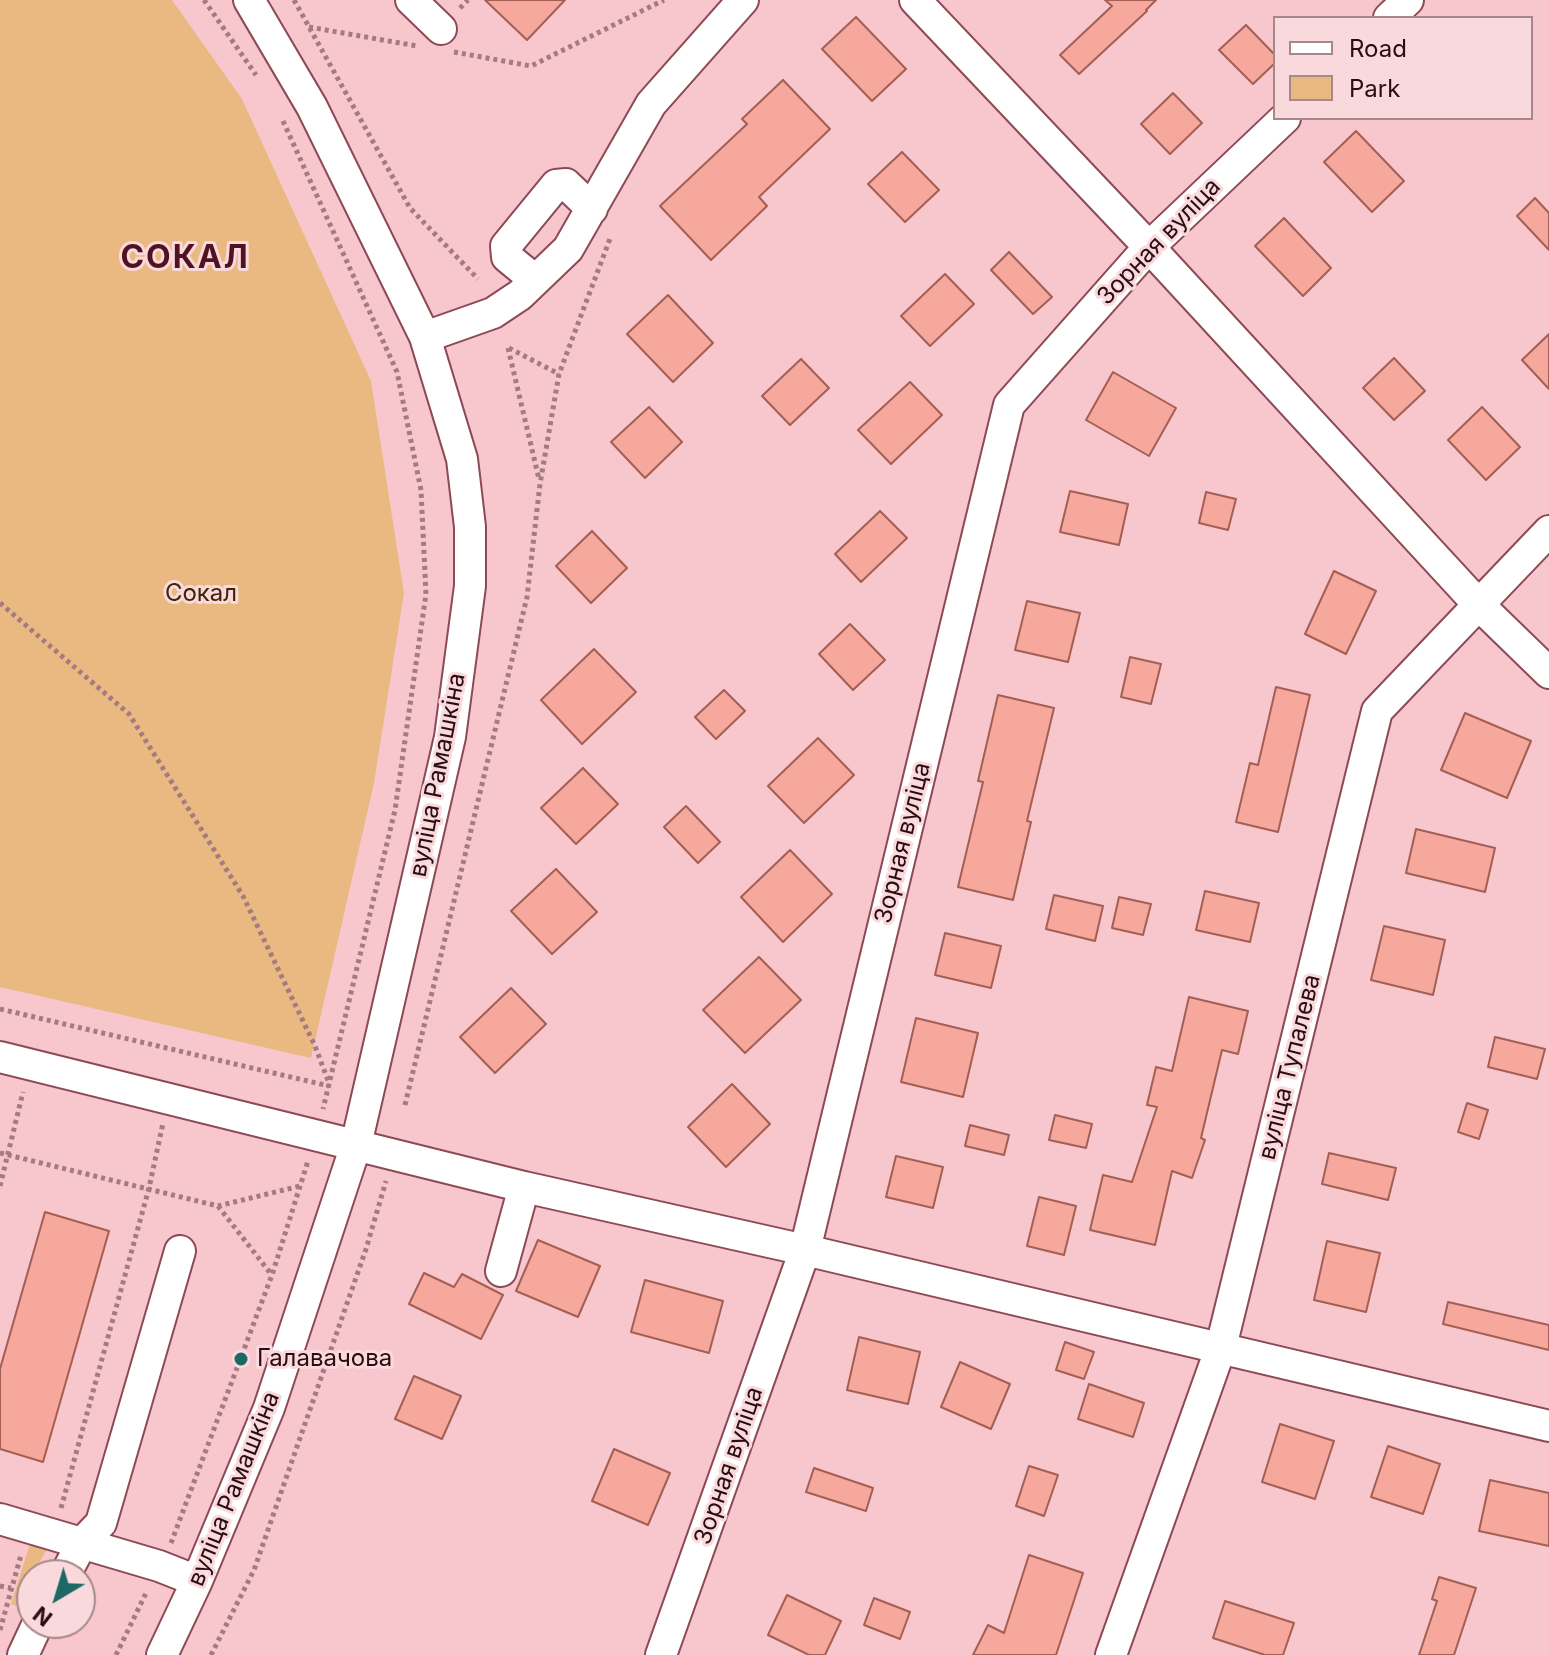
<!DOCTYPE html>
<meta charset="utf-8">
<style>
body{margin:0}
#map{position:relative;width:1549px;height:1655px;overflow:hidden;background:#f7c7cd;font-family:Inter,sans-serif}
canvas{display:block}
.legend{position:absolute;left:1273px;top:16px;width:260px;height:104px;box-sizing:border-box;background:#fad9dc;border:2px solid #a6878b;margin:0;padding:10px 14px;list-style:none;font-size:24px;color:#290d12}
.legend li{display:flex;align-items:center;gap:16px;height:40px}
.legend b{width:40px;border:2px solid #a6878b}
.north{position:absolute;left:16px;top:1559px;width:80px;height:80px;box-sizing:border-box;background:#fad9dc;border:2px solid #a6878b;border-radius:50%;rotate:218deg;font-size:22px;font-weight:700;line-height:32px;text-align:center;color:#290d12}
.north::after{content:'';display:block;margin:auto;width:28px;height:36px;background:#1c6864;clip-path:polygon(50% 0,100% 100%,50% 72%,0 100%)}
</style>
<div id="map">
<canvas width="1549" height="1655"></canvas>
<ul class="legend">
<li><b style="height:10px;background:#fff"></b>Road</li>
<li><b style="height:22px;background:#eab982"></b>Park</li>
</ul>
<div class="north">N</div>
</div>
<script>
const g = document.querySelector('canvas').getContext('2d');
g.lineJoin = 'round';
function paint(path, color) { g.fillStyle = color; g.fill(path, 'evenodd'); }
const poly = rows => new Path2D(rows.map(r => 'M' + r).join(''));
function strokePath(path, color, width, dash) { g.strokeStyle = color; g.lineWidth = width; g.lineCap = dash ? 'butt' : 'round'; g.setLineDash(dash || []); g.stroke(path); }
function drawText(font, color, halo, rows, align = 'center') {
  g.font = font + ' Inter,sans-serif'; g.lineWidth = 6; g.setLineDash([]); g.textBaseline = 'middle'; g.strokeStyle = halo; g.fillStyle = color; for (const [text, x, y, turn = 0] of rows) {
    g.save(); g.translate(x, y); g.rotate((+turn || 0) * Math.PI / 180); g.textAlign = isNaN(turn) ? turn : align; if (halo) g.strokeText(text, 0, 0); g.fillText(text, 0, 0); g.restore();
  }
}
paint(poly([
 [0,0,172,0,242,99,371,381,404,593,374,783,311,1058,0,987],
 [31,1541,47,1545,47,1549,16,1606,11,1604]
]), '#eab982');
const building = poly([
 [485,0,565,0,527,40,485,0],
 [1105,0,1156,0,1146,10,1147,11,1079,74,1060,55,1112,6,1105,0],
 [856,17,906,69,872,101,822,49,856,17],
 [1246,25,1275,55,1275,63,1253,84,1219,50,1246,25],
 [783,80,830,129,759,197,767,206,711,260,660,206,747,124,742,119,783,80],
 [1173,93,1202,123,1170,154,1141,124,1173,93],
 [1356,131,1404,181,1372,212,1324,162,1356,131],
 [902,152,939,190,905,222,868,184,902,152],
 [1535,198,1549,213,1549,250,1517,216,1535,198],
 [1284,218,1331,268,1303,296,1255,246,1284,218],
 [1009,252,1052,297,1033,314,991,270,1009,252],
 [945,274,974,304,930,346,901,316,945,274],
 [668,295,713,343,673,382,627,334,668,295],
 [1549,334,1549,389,1522,360,1549,334],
 [1394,358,1425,391,1394,420,1363,388,1394,358],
 [801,359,829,388,790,425,762,396,801,359],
 [1113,372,1176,408,1149,456,1086,420,1113,372],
 [910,382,942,415,891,464,858,430,910,382],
 [649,407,682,442,645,478,611,442,649,407],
 [1482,407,1520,447,1486,480,1448,440,1482,407],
 [1070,491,1128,504,1119,545,1060,532,1070,491],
 [1206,492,1236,499,1228,530,1199,523,1206,492],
 [880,511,907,538,861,582,835,554,880,511],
 [592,531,627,568,591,603,556,566,592,531],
 [1334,571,1376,591,1346,654,1305,634,1334,571],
 [1027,601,1080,613,1068,662,1015,650,1027,601],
 [850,624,885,660,853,690,819,654,850,624],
 [594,649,636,692,582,744,541,700,594,649],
 [1130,657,1161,664,1151,704,1121,697,1130,657],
 [1276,687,1310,695,1278,832,1236,822,1250,763,1258,765,1276,687],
 [724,690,745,711,716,739,695,717,724,690],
 [998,695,1054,708,1027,821,1031,822,1013,900,958,887,983,782,978,781,998,695],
 [1465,713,1531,741,1507,798,1441,770,1465,713],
 [818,738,854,775,804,823,768,786,818,738],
 [583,768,618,804,576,844,541,808,583,768],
 [686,806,720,842,698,863,664,827,686,806],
 [1416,829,1495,848,1485,892,1406,873,1416,829],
 [790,850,832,894,783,942,741,897,790,850],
 [556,869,597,912,552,954,511,911,556,869],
 [1205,891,1259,903,1250,942,1196,930,1205,891],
 [1054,895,1103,906,1095,941,1046,929,1054,895],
 [1119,897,1151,904,1143,935,1112,928,1119,897],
 [1384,926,1445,940,1433,995,1371,980,1384,926],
 [945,933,1001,946,991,988,935,975,945,933],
 [759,957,801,1000,745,1053,703,1010,759,957],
 [511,988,546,1024,495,1073,460,1037,511,988],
 [1189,997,1248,1011,1238,1054,1222,1050,1201,1138,1205,1140,1192,1178,1172,1171,1155,1245,1090,1230,1103,1175,1132,1182,1157,1107,1147,1105,1156,1067,1172,1071,1189,997],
 [916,1018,978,1033,963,1097,901,1082,916,1018],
 [1495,1037,1545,1049,1537,1079,1488,1067,1495,1037],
 [732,1084,770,1124,726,1167,688,1127,732,1084],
 [1467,1103,1488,1110,1479,1139,1458,1132,1467,1103],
 [1055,1115,1092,1124,1086,1148,1049,1140,1055,1115],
 [970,1125,1009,1135,1004,1155,965,1146,970,1125],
 [1329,1153,1396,1168,1388,1200,1322,1184,1329,1153],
 [896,1156,943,1167,933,1208,886,1197,896,1156],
 [1039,1197,1076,1206,1064,1255,1027,1246,1039,1197],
 [45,1212,109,1231,43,1462,0,1449,0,1369,45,1212],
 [538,1240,600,1266,578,1317,516,1291,538,1240],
 [1327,1241,1380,1253,1366,1312,1314,1300,1327,1241],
 [424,1273,454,1287,462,1274,503,1295,481,1339,409,1304,424,1273],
 [645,1280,723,1301,709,1353,631,1332,645,1280],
 [1448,1302,1549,1325,1549,1350,1443,1324,1448,1302],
 [859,1337,920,1352,908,1404,847,1390,859,1337],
 [1065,1342,1094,1352,1084,1379,1056,1370,1065,1342],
 [960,1362,1010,1384,991,1429,941,1407,960,1362],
 [414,1376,461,1396,442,1439,395,1419,414,1376],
 [1089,1384,1144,1403,1133,1437,1078,1419,1089,1384],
 [1280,1424,1334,1441,1315,1499,1262,1482,1280,1424],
 [1388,1446,1440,1464,1423,1514,1371,1497,1388,1446],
 [614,1449,670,1473,648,1525,592,1501,614,1449],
 [1029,1466,1058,1475,1044,1516,1016,1506,1029,1466],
 [814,1468,873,1488,866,1511,806,1492,814,1468],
 [1490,1480,1549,1493,1549,1546,1479,1531,1490,1480],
 [1029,1555,1083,1573,1056,1655,973,1655,988,1625,1004,1633,1029,1555],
 [1439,1577,1476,1588,1454,1655,1419,1655,1437,1601,1432,1599,1439,1577],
 [787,1595,841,1621,825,1655,809,1655,768,1635,787,1595],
 [874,1598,910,1612,900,1639,864,1625,874,1598],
 [1225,1601,1294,1623,1283,1655,1265,1655,1213,1638,1225,1601]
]);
paint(building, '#f5a89b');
strokePath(building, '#a45e53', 2);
const minor = poly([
 [411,0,441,29],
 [915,0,1149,247,1478,604,1549,673],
 [1389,18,1408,0],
 [535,280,507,257,506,246,556,185,566,184,592,209],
 [425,337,493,313,520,295,568,249,651,104,743,0],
 [0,1057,524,1187,805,1250,1549,1426],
 [501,1271,524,1187],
 [0,1519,159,1566,197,1581],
 [65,1575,82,1543,101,1523,180,1251],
 [23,1655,38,1623],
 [162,1655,197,1581,269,1408,356,1145,450,737,470,586,470,527,462,459,425,337,312,107,249,0],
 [661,1655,805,1250,1009,405,1149,247,1285,118],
 [1111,1655,1221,1347,1377,711,1549,531]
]);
strokePath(minor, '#8d4955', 34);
strokePath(poly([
 [204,0,256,75],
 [294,0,410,208,478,279],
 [460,8,468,0],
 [309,27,417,46],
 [454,52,531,66,664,0],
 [283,121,397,372,421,490,426,594,395,810,323,1109],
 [508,348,539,479],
 [509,348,559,374],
 [0,603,129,714,243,896,315,1046,329,1083],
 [0,1009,329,1086],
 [405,1105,527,597,540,484,559,374,611,236],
 [0,1153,218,1206,300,1186],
 [0,1186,23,1092],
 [218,1206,271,1274],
 [61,1508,149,1188,163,1123],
 [171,1543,272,1275,308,1161],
 [0,1586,11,1588],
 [26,1597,32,1586],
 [0,1630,21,1555],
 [116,1655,147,1591],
 [211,1655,254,1570,366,1249,386,1181]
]), '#a37b80', 5, [4, 4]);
strokePath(minor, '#fff', 30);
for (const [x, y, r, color] of [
 [241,1359,8,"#1c6864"]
]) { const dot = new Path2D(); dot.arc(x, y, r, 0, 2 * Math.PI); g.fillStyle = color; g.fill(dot); strokePath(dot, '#fad9dc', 3); }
drawText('24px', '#290d12', '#fad9dc', [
 ["Зорная вуліца",1159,242,-46],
 ["вуліца Рамашкіна",438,775,-79],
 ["Зорная вуліца",903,843,-76],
 ["вуліца Тупалева",1290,1067,-76],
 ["Зорная вуліца",729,1466,-71],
 ["вуліца Рамашкіна",234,1489,-68]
]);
drawText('24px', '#3d2505', '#fad9dc', [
 ["Сокал",201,594]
]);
drawText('24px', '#290d12', '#fad9dc', [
 ["Галавачова",257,1359]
], 'left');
g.letterSpacing = '2px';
drawText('bold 32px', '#501121', '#fad9dc', [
 ["СОКАЛ",185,258]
]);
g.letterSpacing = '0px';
</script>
